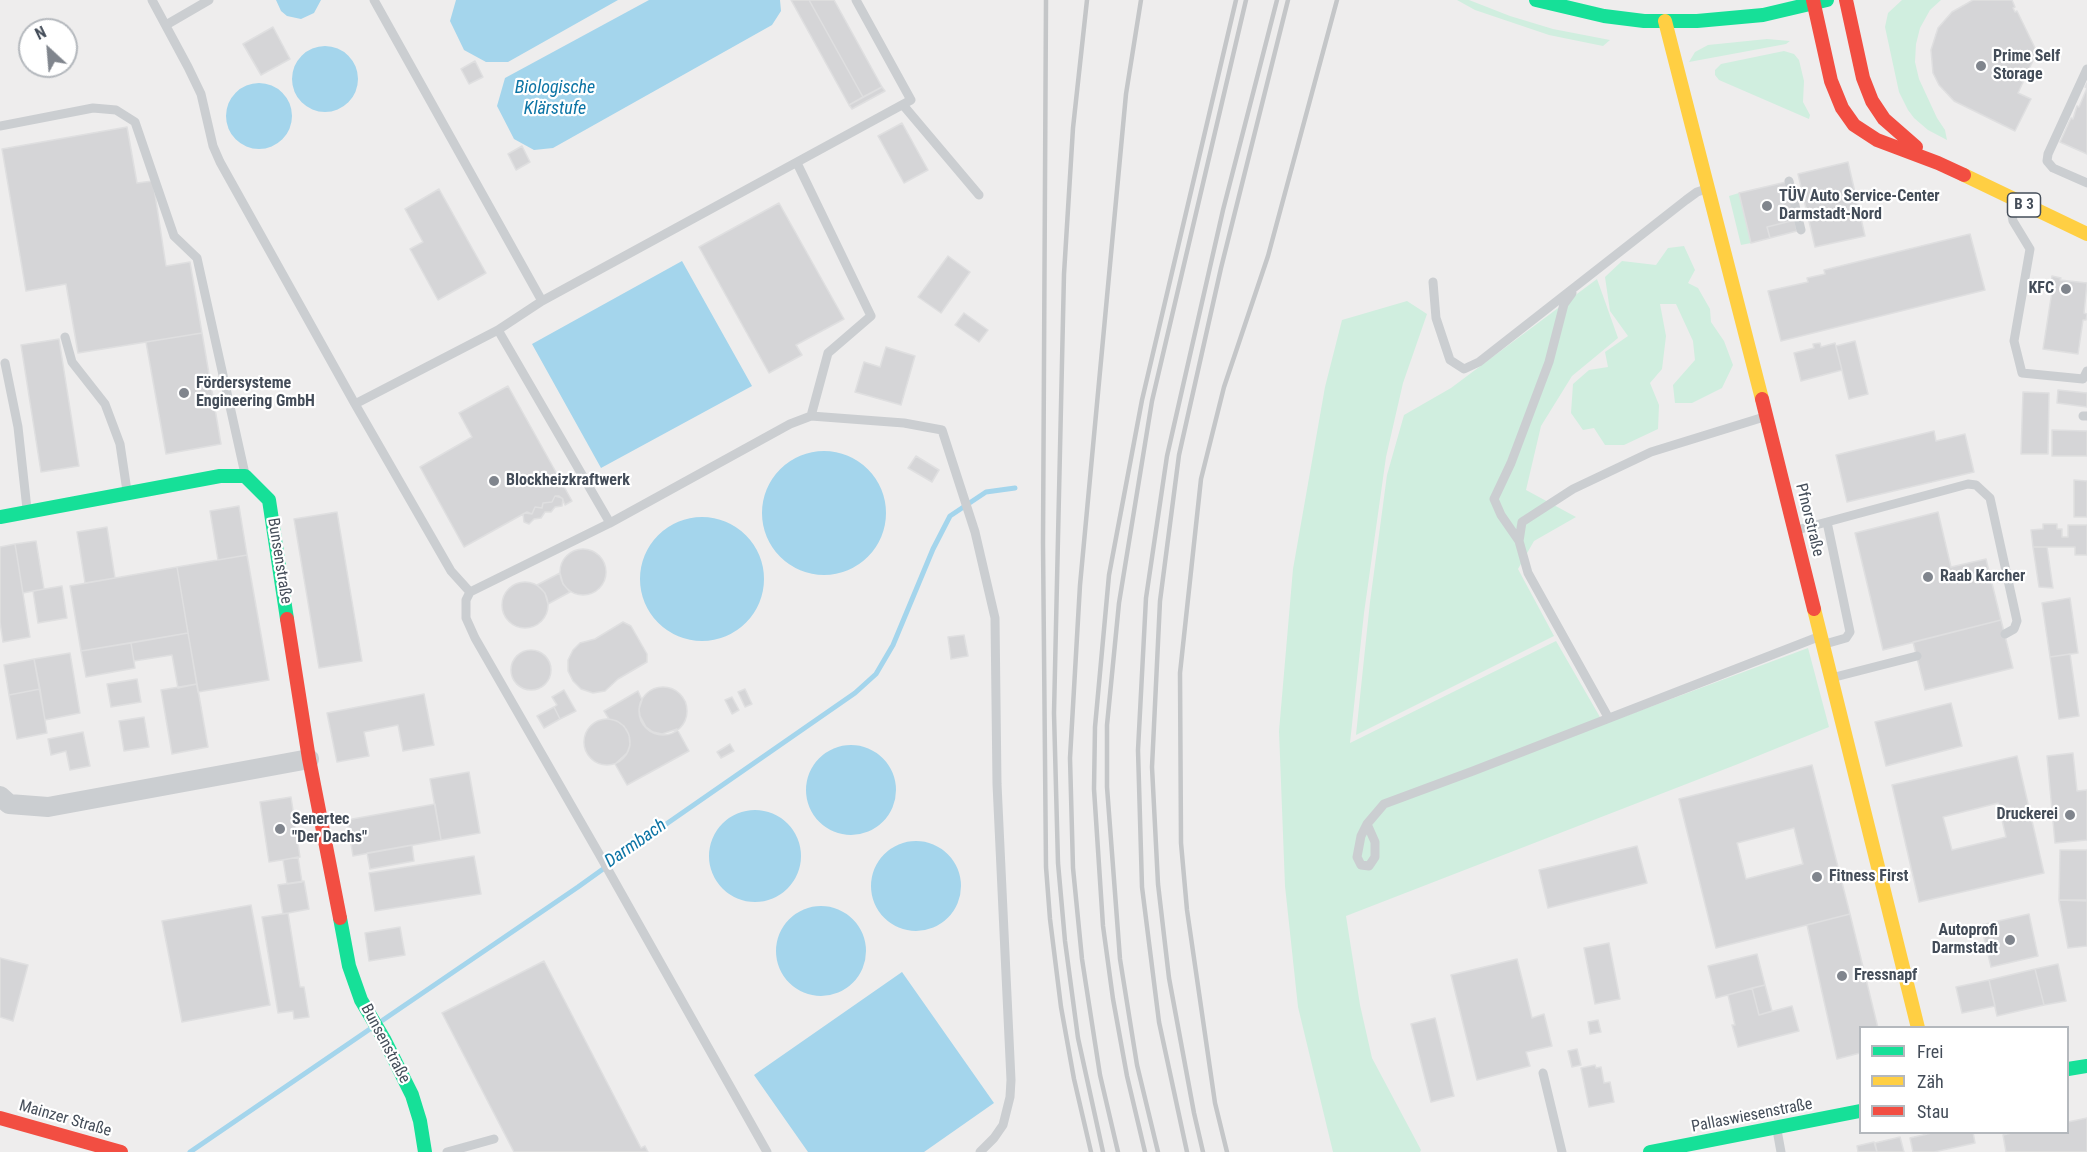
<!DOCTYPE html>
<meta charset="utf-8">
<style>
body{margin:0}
#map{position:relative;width:2087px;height:1152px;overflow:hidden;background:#eeeded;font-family:"Roboto Condensed",sans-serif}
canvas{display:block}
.legend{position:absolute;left:1859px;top:1026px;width:210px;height:108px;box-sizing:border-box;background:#fff;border:2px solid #b4b8bd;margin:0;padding:8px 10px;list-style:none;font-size:18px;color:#444d59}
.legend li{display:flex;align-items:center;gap:12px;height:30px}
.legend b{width:30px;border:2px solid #b4b8bd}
.north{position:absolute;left:18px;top:18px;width:60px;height:60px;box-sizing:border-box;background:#fff;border:2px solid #b4b8bd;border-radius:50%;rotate:334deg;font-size:16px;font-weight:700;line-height:24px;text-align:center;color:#444d59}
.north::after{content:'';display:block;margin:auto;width:21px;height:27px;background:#80858d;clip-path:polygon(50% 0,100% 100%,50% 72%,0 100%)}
</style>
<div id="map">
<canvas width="2087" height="1152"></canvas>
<ul class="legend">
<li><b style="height:8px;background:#16e098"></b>Frei</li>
<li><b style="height:8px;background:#ffcf43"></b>Zäh</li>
<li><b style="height:8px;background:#f24e42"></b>Stau</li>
</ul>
<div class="north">N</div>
</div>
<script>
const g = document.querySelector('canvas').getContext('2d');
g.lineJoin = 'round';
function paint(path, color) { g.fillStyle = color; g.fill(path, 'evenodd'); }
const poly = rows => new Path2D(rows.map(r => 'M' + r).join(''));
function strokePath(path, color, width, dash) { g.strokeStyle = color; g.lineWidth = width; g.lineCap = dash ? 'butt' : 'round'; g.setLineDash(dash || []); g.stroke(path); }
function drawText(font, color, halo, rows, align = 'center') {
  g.font = font + ' "Roboto Condensed",sans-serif'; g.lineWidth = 4.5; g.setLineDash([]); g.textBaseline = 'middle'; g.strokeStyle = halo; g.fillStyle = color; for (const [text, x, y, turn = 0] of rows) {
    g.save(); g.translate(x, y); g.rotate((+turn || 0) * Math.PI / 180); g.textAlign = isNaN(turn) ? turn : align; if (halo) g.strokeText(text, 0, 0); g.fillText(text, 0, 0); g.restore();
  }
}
paint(poly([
 [1457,0,1469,0,1510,16,1553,29,1610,40,1603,46,1549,35,1475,10],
 [1902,0,1941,0,1930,10,1920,28,1916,44,1915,62,1919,79,1937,118,1945,130,1947,140,1928,130,1914,118,1908,110,1899,92,1885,27,1888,13],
 [1767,39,1790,41,1786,44,1689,62,1695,52,1708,45],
 [1784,51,1794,54,1799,60,1804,81,1803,102,1810,115,1809,119,1719,80,1715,75,1715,70,1721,64],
 [1739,193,1751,243,1741,245,1729,196],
 [1684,246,1695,270,1688,283,1698,288,1710,309,1711,322,1724,341,1733,365,1722,388,1692,403,1675,403,1673,385,1695,360,1693,341,1676,304,1660,304,1666,336,1662,369,1650,383,1659,405,1658,429,1624,445,1605,445,1594,428,1583,430,1571,413,1573,384,1589,370,1608,367,1605,352,1628,336,1610,311,1605,277,1622,261,1656,265,1668,248],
 [1597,279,1618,338,1572,376,1541,426,1526,490,1576,517,1534,541,1518,569,1554,636,1356,735,1370,602,1387,475,1404,415,1451,388],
 [1407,301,1427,314,1403,383,1386,457,1364,613,1350,743,1556,641,1604,724,1808,648,1829,727,1738,764,1346,916,1360,1005,1372,1058,1421,1150,1420,1152,1333,1152,1298,1007,1285,886,1279,731,1293,569,1325,387,1342,320]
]), '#d0eedf');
paint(poly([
 [276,0,321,0,314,13,301,19,287,16,281,11],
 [456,0,618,0,508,62,486,62,464,50,450,21],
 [649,0,780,0,781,11,772,25,553,148,534,150,514,139,497,106,505,78],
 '292 79a33 33 0 1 1 66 0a33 33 0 1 1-66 0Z',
 '226 116a33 33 0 1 1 66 0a33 33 0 1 1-66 0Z',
 [682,261,752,386,601,468,532,344],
 '762 513a62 62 0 1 1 124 0a62 62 0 1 1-124 0Z',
 '640 579a62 62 0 1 1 124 0a62 62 0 1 1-124 0Z',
 '806 790a45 45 0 1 1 90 0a45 45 0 1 1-90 0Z',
 '709 856a46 46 0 1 1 92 0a46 46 0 1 1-92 0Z',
 '871 886a45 45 0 1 1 90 0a45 45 0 1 1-90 0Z',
 '776 951a45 45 0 1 1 90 0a45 45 0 1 1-90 0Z',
 [902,972,994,1103,924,1152,808,1152,754,1075]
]), '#a4d5ec');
strokePath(poly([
 [383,1020,578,887,649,836,855,693,876,674,893,645,933,549,950,516,986,492,1015,488],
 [190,1152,370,1029]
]), '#a4d5ec', 5);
const building = poly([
 [791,0,809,0,863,97,849,105,791,0],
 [809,0,834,0,882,87,863,97,809,0],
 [1973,0,2012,0,2015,7,2013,8,2015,12,2017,11,2037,52,2018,93,2031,99,2015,131,1954,101,1939,85,1933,73,1931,50,1938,28,1952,12,1973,0],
 [273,27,290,59,261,75,243,44,273,27],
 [475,61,483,77,469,84,461,69,475,61],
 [2087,83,2087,154,2060,142,2071,118,2073,119,2077,106,2079,107,2087,88,2085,87,2087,83],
 [882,87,885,91,852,109,849,105,882,87],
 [902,123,928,170,904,183,878,136,902,123],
 [127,127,137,183,153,181,166,266,190,262,202,333,78,353,66,284,26,291,2,149,127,127],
 [522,146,530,162,516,170,508,154,522,146],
 [1848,162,1865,236,1815,247,1798,174,1848,162],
 [1786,182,1795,220,1767,227,1770,238,1751,243,1739,193,1786,182],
 [439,189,486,273,438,300,410,249,423,242,405,209,439,189],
 [779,203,844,319,796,345,802,355,769,373,699,247,779,203],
 [1795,220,1797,231,1770,238,1767,227,1795,220],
 [1970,234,1985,290,1781,341,1768,291,1808,282,1807,278,1825,274,1824,270,1970,234],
 [948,256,970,272,941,313,918,297,948,256],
 [2052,276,2061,278,2060,280,2087,283,2084,313,2087,314,2086,320,2083,320,2078,354,2043,349,2053,285,2051,284,2052,276],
 [964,313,988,330,979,342,955,325,964,313],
 [202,333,221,444,166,454,146,342,202,333],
 [59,339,79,466,41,472,21,345,59,339],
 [1855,341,1868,394,1849,399,1836,346,1855,341],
 [1820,343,1821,347,1835,343,1842,370,1801,381,1794,353,1814,348,1813,344,1820,343],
 [886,347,915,356,901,405,855,392,864,362,880,367,886,347],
 [508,386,572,501,565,505,562,498,555,496,552,502,543,503,542,508,535,507,532,514,525,513,464,547,420,467,472,437,459,413,508,386],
 [2058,390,2087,393,2087,407,2057,403,2058,390],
 [2023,392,2049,393,2048,454,2021,454,2023,392],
 [2052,430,2087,431,2087,456,2052,456,2052,430],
 [1934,431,1936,441,1965,434,1974,472,1847,502,1836,455,1934,431],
 [916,456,939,470,932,482,908,468,916,456],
 [2074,480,2087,481,2087,517,2074,517,2074,480],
 [555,496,559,496,563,499,562,506,555,507,551,512,545,512,541,518,534,519,529,524,524,522,523,514,527,512,532,514,535,507,542,508,543,503,552,502,555,496],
 [239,506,247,555,218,560,210,511,239,506],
 [337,512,362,661,319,668,294,519,337,512],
 [1938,512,1951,567,1986,559,2001,620,1883,650,1855,533,1938,512],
 [2043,524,2057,524,2057,529,2062,529,2062,537,2068,537,2068,525,2087,525,2087,555,2075,555,2075,547,2033,547,2031,530,2043,529,2043,524],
 [107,527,115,578,85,583,77,532,107,527],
 [36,541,44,589,23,593,15,544,36,541],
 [15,544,30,637,3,642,0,622,0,547,15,544],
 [2033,547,2047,547,2053,588,2039,587,2033,547],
 '560 572a23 23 0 1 1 46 0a23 23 0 1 1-46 0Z',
 [247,555,269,680,198,692,177,567,247,555],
 [177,567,188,633,81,651,70,586,177,567],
 [560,573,563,584,570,592,548,604,545,593,537,585,560,573],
 '502 605a23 23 0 1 1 46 0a23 23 0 1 1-46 0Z',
 [62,586,67,618,38,623,33,591,62,586],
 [2070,598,2078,653,2050,657,2042,603,2070,598],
 [2001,620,2013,668,1925,690,1913,642,2001,620],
 [623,622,631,626,647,654,647,662,618,679,605,691,593,693,581,689,573,681,568,671,568,660,573,650,580,643,595,639,623,622],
 [188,633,197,684,178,688,172,655,134,661,131,643,188,633],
 [964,635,968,656,951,659,948,637,964,635],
 [131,643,135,668,86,677,81,651,131,643],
 '511 670a20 20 0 1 1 40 0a20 20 0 1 1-40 0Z',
 [70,653,80,713,45,720,34,659,70,653],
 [2070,654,2079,716,2059,719,2050,657,2070,654],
 [34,659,40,689,9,695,4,665,34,659],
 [137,679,141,702,111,707,107,684,137,679],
 [197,684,208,747,172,754,161,690,197,684],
 '639 711a24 24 0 1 1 48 0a24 24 0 1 1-48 0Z',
 [40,689,47,733,17,739,9,695,40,689],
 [745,689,752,704,745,707,738,692,745,689],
 [564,690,576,711,560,719,554,707,557,705,552,697,564,690],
 [638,691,642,700,639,709,640,716,646,727,653,732,662,734,677,729,689,751,627,785,615,764,627,753,630,745,629,735,624,726,617,721,609,719,604,711,638,691],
 [424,694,434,745,403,751,398,725,364,732,369,756,337,762,327,713,424,694],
 [732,697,739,710,732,714,725,700,732,697],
 [1951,703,1962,746,1886,766,1875,722,1951,703],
 [554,707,560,719,544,728,537,716,554,707],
 [144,717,149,747,124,751,119,721,144,717],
 '584 742a23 23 0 1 1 46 0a23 23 0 1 1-46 0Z',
 [83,732,90,766,70,770,66,751,51,755,48,739,83,732],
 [730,744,734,751,721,758,717,752,730,744],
 [2073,753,2077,791,2087,790,2087,840,2055,843,2047,756,2073,753],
 [2017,756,2044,873,1919,902,1892,785,2017,756],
 [1998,803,2006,837,1952,850,1943,817,1998,803],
 [1812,765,1850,914,1716,948,1679,799,1812,765],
 [1794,828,1803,864,1746,879,1737,843,1794,828],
 [469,772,480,833,441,840,430,779,469,772],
 [291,797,300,857,269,862,260,802,291,797],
 [435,804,441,840,353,856,347,820,435,804],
 [412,845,414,861,370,869,367,853,412,845],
 [1637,846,1647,883,1548,908,1539,870,1637,846],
 [2060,850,2087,850,2087,900,2059,900,2060,850],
 [474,856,481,894,375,911,369,873,474,856],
 [298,857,302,882,287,884,283,860,298,857],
 [304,881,309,909,283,914,278,885,304,881],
 [2059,900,2087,901,2087,946,2068,948,2059,900],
 [251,905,270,1005,182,1022,162,921,251,905],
 [288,913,300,987,304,987,309,1017,294,1019,293,1011,278,1013,262,917,288,913],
 [1850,914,1878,1028,1860,1028,1860,1053,1837,1059,1807,925,1850,914],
 [2029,914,2038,956,1991,967,1981,925,2029,914],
 [400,927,405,955,369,961,365,933,400,927],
 [1609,943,1620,999,1595,1004,1584,948,1609,943],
 [1757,954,1765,985,1716,998,1708,966,1757,954],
 [0,958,28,965,13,1021,0,1017,0,958],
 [1517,959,1532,1018,1544,1014,1552,1046,1526,1052,1530,1066,1477,1080,1451,975,1517,959],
 [544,961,641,1148,645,1146,648,1152,514,1152,442,1013,544,961],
 [2058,964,2066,1001,2044,1005,2035,969,2058,964],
 [2035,969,2044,1005,1997,1016,1989,980,2035,969],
 [1989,980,1995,1006,1962,1013,1956,987,1989,980],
 [1765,985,1772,1011,1759,1015,1752,988,1765,985],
 [1752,988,1759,1015,1792,1006,1799,1031,1738,1047,1732,1025,1735,1025,1728,995,1752,988],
 [1435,1018,1454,1096,1431,1102,1411,1024,1435,1018],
 [1598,1020,1601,1032,1590,1034,1588,1022,1598,1020],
 [1577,1049,1581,1065,1572,1067,1568,1051,1577,1049],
 [1595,1065,1596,1068,1601,1067,1604,1083,1610,1082,1614,1102,1589,1107,1581,1068,1595,1065],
 [2087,1118,2087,1152,2006,1152,2003,1135,2016,1132,2068,1132,2068,1122,2087,1118],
 [1936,1132,1973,1132,1975,1143,1934,1152,1913,1152,1910,1138,1936,1132],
 [1900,1137,1904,1152,1877,1152,1875,1143,1900,1137],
 [1874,1142,1877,1152,1858,1152,1857,1146,1874,1142]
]);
paint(building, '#d5d5d7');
strokePath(building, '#dfdfe0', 1.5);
strokePath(poly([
 [152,0,188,67,201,94,213,146,220,162,355,404],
 [374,0,542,301],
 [166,25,209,0],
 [2087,69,2048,154,2047,161,2053,168,2087,183],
 [903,105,979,195],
 [0,126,93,108,116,110,135,122,174,236,197,258,245,474],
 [797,163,871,316,828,353,811,416],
 [1789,181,1801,230],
 [2015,203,2012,215,2013,221,2030,249,2014,341,2022,373,2083,379,2087,371],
 [1433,282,1436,318,1450,360,1464,369,1479,362,1686,200,1697,192,1706,189],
 [498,330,610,523],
 [65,337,72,362,105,404,120,444,127,491],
 [5,363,18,427,27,509],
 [2083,416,2087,416],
 [1827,522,1968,484,1976,485,1990,498,2017,621,2014,629,2005,634],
 [1797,530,1827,522,1850,632,1846,638,1825,644],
 [1519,541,1501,515,1494,499,1511,463,1549,362,1564,304,1572,293],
 [470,592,451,571,355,404,498,330,542,301,911,100,856,0],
 [1835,677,1917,656],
 [1608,717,1528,573,1519,541,1522,522,1573,489,1651,452,1764,417],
 [1367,824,1375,842,1375,857,1369,866,1361,865,1357,857,1361,836,1367,824,1384,804,1473,771,1818,637],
 [1543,1073,1562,1152],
 [1777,1130,1781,1152],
 [447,1152,494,1139],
 [767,1152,598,852,475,638,466,618,466,600,470,592,610,523,790,424,811,416,904,423,942,430,975,532,995,618,997,784,1011,1080,1010,1097,1003,1125,994,1138,980,1152]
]), '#cbced1', 9);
strokePath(poly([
 [0,796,9,804,48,807,309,759]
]), '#cbced1', 20);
strokePath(poly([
 [1536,0,1604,16,1644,21,1697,21,1763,15,1827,0],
 [0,517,220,476,245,476,269,500,287,619],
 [340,918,349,966,361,1000,384,1039,412,1095,420,1121,425,1152],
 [2068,1069,2087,1066],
 [1650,1152,1860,1111]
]), '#16e098', 14);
strokePath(poly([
 [1665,21,1762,399],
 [1964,175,2087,234],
 [1814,609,1918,1028]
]), '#ffcf43', 14);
strokePath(poly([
 [1813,0,1831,81,1842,108,1854,125,1877,140,1938,163,1964,175],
 [1846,0,1863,78,1872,101,1884,119,1916,147],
 [1762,399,1814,609],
 [287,619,309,759,340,918],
 [0,1118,121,1152]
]), '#f24e42', 14);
strokePath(poly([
 [1046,0,1043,543,1046,867,1050,919,1061,1007,1074,1079,1091,1152],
 [1087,0,1073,128,1064,274,1054,713,1058,863,1065,941,1078,1038,1103,1152],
 [1118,1152,1100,1075,1082,959,1073,868,1070,758,1080,585,1126,94,1141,0],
 [1145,1152,1127,1076,1113,999,1103,926,1094,789,1095,727,1109,575,1142,400,1236,0],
 [1158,1152,1137,1065,1120,959,1107,787,1107,725,1119,603,1152,401,1246,0],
 [1187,1152,1159,1022,1142,887,1138,750,1146,598,1167,456,1223,210,1277,0],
 [1203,1152,1194,1113,1169,978,1158,884,1152,767,1160,601,1179,455,1221,268,1288,0],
 [1227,1152,1215,1103,1187,910,1181,843,1180,673,1201,479,1224,387,1268,256,1337,0]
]), '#c4c6c8', 4.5);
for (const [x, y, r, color] of [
 [1981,66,6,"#80858d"],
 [1767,206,6,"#80858d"],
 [2066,289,6,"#80858d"],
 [184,393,6,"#80858d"],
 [494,481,6,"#80858d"],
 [1928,577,6,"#80858d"],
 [2070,815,6,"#80858d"],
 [280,829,6,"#80858d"],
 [1817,877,6,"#80858d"],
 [2010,940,6,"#80858d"],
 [1842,976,6,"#80858d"]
]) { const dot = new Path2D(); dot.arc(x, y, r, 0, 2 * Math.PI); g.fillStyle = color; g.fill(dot); strokePath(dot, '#fff', 2); }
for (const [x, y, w] of [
 [2024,205,33]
]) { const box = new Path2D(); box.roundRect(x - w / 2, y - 12, w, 24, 4.5); g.fillStyle = '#fff'; g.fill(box); strokePath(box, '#444d59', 1.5); }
drawText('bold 15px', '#444d59', null, [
 ["B 3",2024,205]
]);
drawText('bold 16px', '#444d59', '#fff', [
 ["Prime Self",1993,57],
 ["Storage",1993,75],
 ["TÜV Auto Service-Center",1779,197],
 ["Darmstadt-Nord",1779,215],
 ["KFC",2054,289,"right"],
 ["Fördersysteme",196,384],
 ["Engineering GmbH",196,402],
 ["Blockheizkraftwerk",506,481],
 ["Raab Karcher",1940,577],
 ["Druckerei",2058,815,"right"],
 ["Senertec",292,820],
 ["\"Der Dachs\"",292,838],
 ["Fitness First",1829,877],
 ["Autoprofi",1998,931,"right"],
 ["Darmstadt",1998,949,"right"],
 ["Fressnapf",1854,976]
], 'left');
drawText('16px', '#444d59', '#fff', [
 ["Pfnorstraße",1809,520,76],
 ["Bunsenstraße",279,561,81],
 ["Bunsenstraße",385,1044,62],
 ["Pallaswiesenstraße",1752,1116,-11],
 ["Mainzer Straße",65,1119,16]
]);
drawText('italic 18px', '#0c74a5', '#fff', [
 ["Biologische",555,88],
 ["Klärstufe",555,109],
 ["Darmbach",636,844,-35]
]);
</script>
